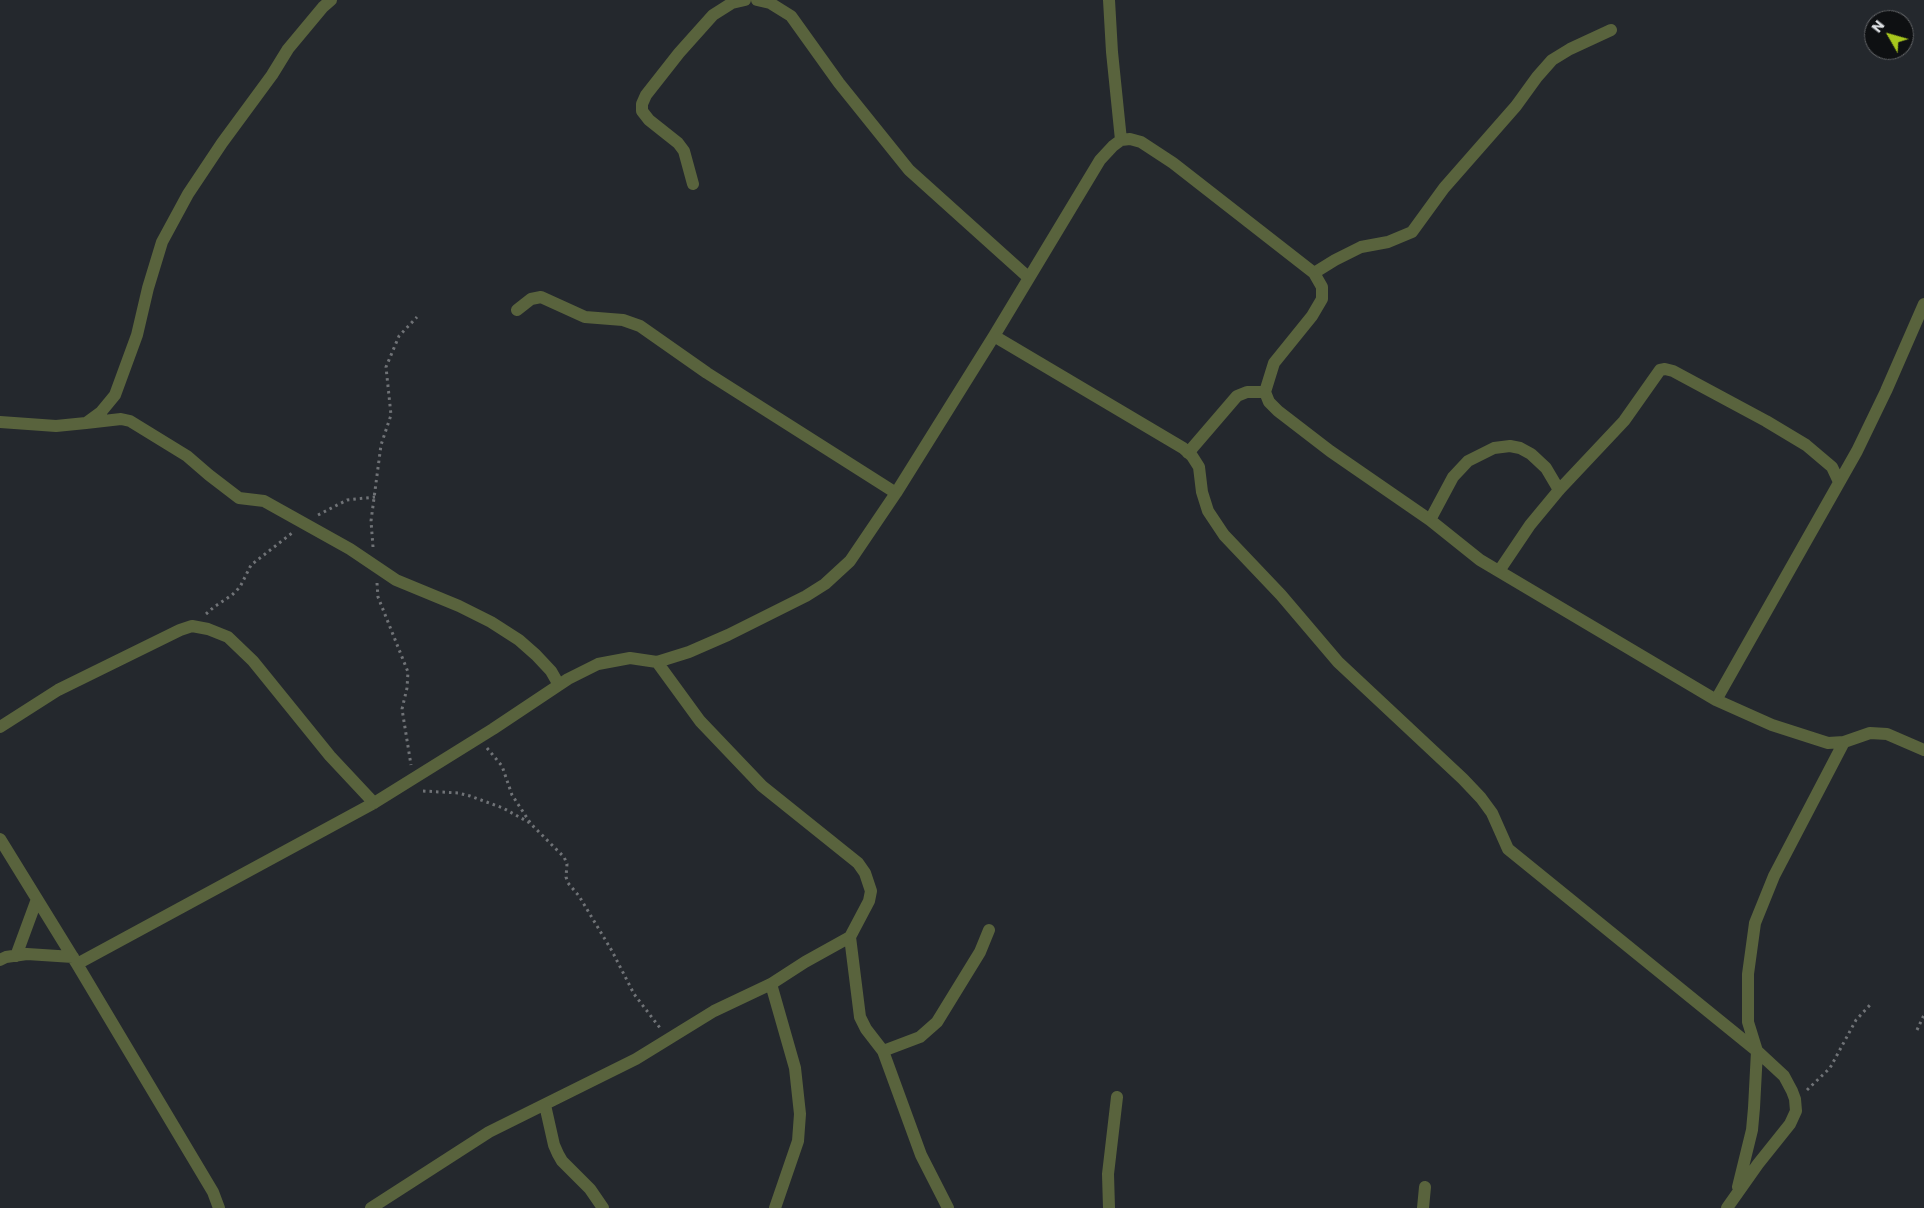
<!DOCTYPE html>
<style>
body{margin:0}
#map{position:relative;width:1924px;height:1208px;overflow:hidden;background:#24282d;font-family:Poppins,sans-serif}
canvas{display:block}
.north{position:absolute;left:1864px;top:10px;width:50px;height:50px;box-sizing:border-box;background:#0e1012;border:1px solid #616366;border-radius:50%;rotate:308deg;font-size:14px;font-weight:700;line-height:20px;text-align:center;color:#dde0e3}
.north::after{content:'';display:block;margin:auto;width:18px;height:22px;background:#a8c71d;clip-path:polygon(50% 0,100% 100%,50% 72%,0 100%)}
</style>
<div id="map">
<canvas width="1924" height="1208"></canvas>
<div class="north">N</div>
</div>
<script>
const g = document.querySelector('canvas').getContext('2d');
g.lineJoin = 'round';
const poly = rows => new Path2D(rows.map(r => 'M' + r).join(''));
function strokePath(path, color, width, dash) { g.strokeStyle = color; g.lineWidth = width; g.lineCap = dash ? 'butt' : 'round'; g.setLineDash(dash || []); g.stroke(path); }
strokePath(poly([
 [318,515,347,500,375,497],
 [373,547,371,521,381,445,391,415,386,367,399,336,417,317],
 [377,583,378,597,408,672,407,688,402,709,411,765],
 [206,614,214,607,232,595,240,587,251,565,292,533],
 [487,748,502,766,512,795,531,824,564,857,567,864,566,877,568,883,579,896,612,951,634,994,660,1028],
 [423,791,458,793,470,796,503,808,530,823],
 [1917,1030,1924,1015],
 [1807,1090,1830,1068,1856,1020,1870,1005]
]), '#707377', 3, [2.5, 4]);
strokePath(poly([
 [757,0,770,3,791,16,839,83,909,170,1029,278],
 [1109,0,1112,52,1121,140],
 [693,184,684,151,678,143,649,120,642,111,642,104,646,95,679,53,713,15,732,3,745,0],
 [1314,273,1322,287,1322,299,1312,316,1274,363,1265,392,1269,402,1278,411,1330,451,1430,520,1480,560,1716,700,1772,725,1828,743,1844,742,1870,733,1887,734,1924,750],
 [517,310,531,299,541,297,585,317,623,320,640,326,707,373,896,493],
 [994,336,1183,448,1192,456,1199,467,1202,492,1208,511,1224,535,1281,595,1338,662,1463,779,1481,798,1492,813,1508,849,1757,1051,1784,1076,1792,1091,1795,1099,1796,1111,1790,1124,1758,1164,1727,1208],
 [0,422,56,426,86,423,101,412,115,395,137,335,148,288,162,242,188,194,222,143,272,75,288,49,323,7,331,0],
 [86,423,121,419,130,421,187,456,209,475,239,498,264,501,350,549,396,580,459,606,491,622,519,640,536,655,551,671,559,685],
 [1188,453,1237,396,1247,392,1265,392],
 [1430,520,1453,477,1468,461,1494,448,1510,446,1520,448,1531,454,1546,468,1559,490],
 [1499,571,1530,525,1559,490,1624,421,1660,370,1665,369,1673,371,1766,421,1806,445,1832,467,1839,482],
 [657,662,700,721,762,786,858,863,865,873,871,891,869,901,850,937,860,1017,866,1029,883,1051,921,1155,948,1208],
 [1716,700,1857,451,1886,391,1924,304],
 [0,727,58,690,180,630,192,626,208,629,228,637,253,661,330,756,374,803],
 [0,839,77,964,213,1192,219,1208],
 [16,956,37,899],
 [0,960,6,957,27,954,73,957],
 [77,964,374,803,493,729,568,679,598,664,630,658,657,662,689,652,728,635,806,596,825,584,850,561,896,493,994,336,1100,160,1113,146,1121,140,1130,139,1141,142,1173,163,1314,273,1335,260,1361,247,1388,242,1412,232,1444,188,1516,106,1537,77,1552,60,1570,49,1611,30],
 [771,984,795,1068,800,1114,798,1141,775,1208],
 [883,1051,920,1037,937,1022,980,952,989,930],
 [545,1105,554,1145,558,1154,562,1161,590,1189,603,1208],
 [1738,1187,1752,1130,1754,1108,1757,1051,1748,1022,1748,974,1755,923,1774,876,1844,742],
 [371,1208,489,1132,636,1059,714,1011,771,984,805,962,850,937],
 [1109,1208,1108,1174,1117,1097],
 [1423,1208,1425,1187]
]), '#59633d', 12);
</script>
